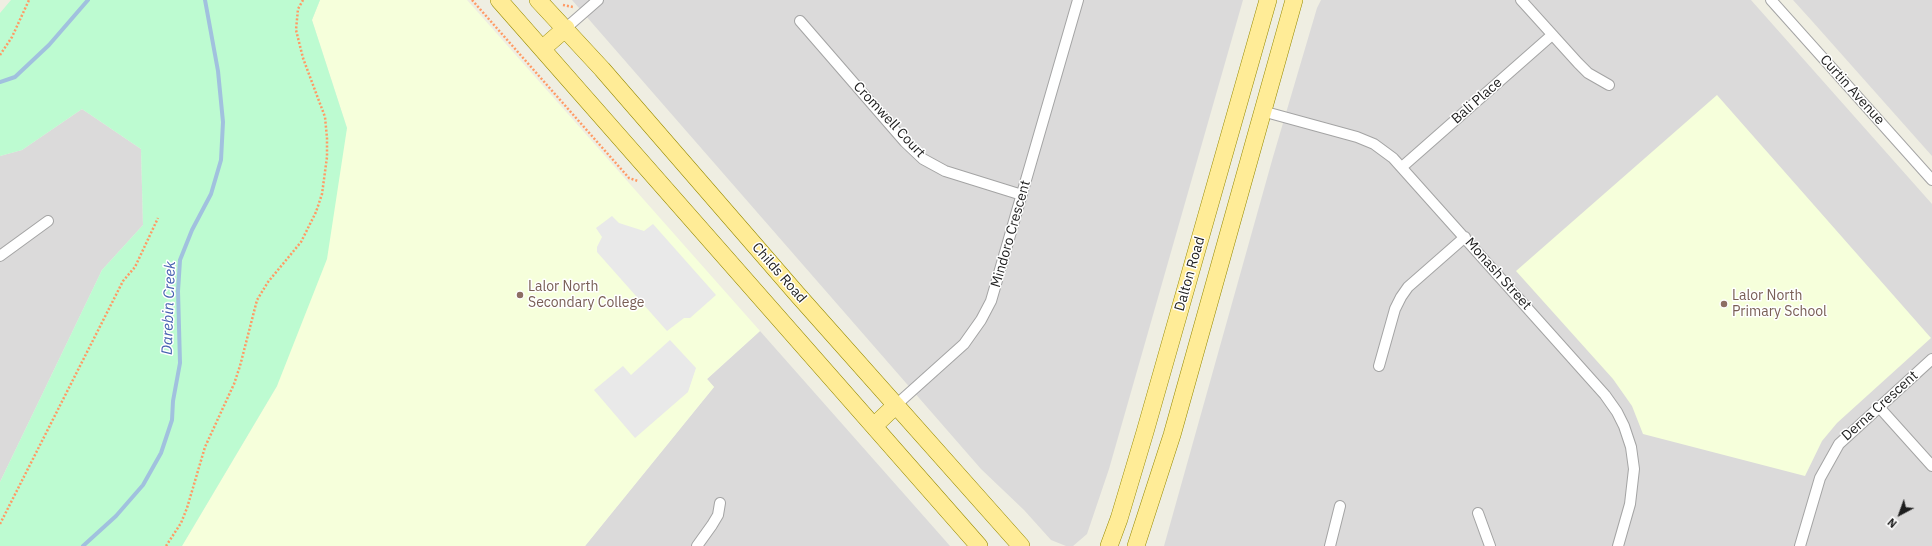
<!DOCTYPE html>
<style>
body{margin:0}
#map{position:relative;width:1932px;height:546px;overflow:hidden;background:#efeee2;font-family:"IBM Plex Sans",sans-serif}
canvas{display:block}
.north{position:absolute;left:1880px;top:494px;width:40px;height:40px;-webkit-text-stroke:3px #fff;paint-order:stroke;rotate:221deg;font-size:11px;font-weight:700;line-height:16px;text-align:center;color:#1d1d1d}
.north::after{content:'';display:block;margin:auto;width:14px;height:18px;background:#1d1d1d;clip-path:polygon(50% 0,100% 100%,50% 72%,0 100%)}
</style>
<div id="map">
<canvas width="1932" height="546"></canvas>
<div class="north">N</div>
</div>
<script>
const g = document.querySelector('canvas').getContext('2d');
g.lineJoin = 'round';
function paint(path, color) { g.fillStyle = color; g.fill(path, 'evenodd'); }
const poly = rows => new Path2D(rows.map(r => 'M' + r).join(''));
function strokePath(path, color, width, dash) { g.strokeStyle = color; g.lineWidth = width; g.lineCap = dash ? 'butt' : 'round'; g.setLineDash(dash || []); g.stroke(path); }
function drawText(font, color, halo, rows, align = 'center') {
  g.font = font + ' "IBM Plex Sans",sans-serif'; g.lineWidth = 3; g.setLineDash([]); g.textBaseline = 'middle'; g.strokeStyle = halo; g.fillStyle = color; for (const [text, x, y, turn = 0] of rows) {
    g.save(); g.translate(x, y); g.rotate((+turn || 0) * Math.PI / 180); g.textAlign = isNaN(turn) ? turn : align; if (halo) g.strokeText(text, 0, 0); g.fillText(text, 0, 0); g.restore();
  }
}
paint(poly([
 [572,0,1243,0,1109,469,1087,534,1073,546,1066,546,1051,540,1024,510,981,469],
 [1321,0,1751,0,1932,204,1932,546,1164,546,1273,157,1317,8],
 [1793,0,1932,0,1932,156,1812,21],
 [82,109,141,149,143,225,102,270,0,482,0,156,22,150],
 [760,331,943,538,950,546,585,546,714,387,707,379]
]), '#dbdada');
paint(poly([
 [320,0,467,0,760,331,707,379,714,387,585,546,182,546,277,386,347,128,312,20],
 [1717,95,1931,338,1837,423,1822,441,1805,476,1643,434,1632,406,1613,379,1516,271]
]), '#f6ffdb');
paint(poly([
 [11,0,320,0,312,20,347,128,327,259,277,386,182,546,0,546,0,482,102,270,143,225,141,149,82,109,22,150,0,156,0,13]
]), '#bdfbd1');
paint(poly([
 [612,216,619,223,644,231,653,224,716,295,690,318,684,318,667,331,597,252,597,247,602,237,596,228],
 [670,340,696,368,688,392,635,438,594,390,623,366,631,375]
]), '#e9e9e9');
strokePath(poly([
 [0,82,15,77,49,45,88,0],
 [83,546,116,516,143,485,161,453,172,420,173,401,180,363,178,291,180,260,192,230,211,194,221,160,223,122,218,71,205,0]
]), '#a1c1de', 4);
const minor = poly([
 [1521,0,1578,63,1588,73,1609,85],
 [1771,0,1932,180],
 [800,21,905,142,923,159,945,171,1022,195],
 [566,28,598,0],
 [1262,111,1357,137,1374,144,1393,158,1605,395,1617,412,1624,426,1631,447,1634,469,1630,504,1618,546],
 [1402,167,1552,35],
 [0,256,48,221],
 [1379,366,1395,309,1401,297,1408,287,1465,237],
 [896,405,964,344,981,320,991,301,1078,0],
 [1879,407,1932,466],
 [1478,513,1490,546],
 [697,546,712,525,718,515,720,503],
 [1330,546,1340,506],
 [1800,546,1820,478,1839,444,1932,359]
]);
const primary = poly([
 [499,0,979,546],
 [538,0,602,69,797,294,1021,546],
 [542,49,566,28],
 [874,426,896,405],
 [1109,546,1119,519,1145,432,1268,0],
 [1136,546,1172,435,1294,0]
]);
strokePath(minor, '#a4a4a4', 12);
strokePath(primary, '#968a00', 18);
strokePath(poly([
 [472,0,629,178,638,181],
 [563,5,573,7],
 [0,55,12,37,29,0],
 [0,524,123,281,135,267,158,218],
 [166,546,181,523,187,508,205,447,234,384,240,366,257,300,268,282,301,242,316,212,322,194,327,157,327,138,325,117,303,58,296,30,298,9,303,0]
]), '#ff9a64', 2.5, [2, 2]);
strokePath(minor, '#fff', 10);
strokePath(primary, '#ffec97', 17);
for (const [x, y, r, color] of [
 [520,295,4,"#8d6e63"],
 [1724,304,4,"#8d6e63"]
]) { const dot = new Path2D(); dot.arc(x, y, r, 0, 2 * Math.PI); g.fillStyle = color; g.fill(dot); strokePath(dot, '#fff', 1.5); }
drawText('14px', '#1d1d1d', '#fff', [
 ["Curtin Avenue",1852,90,48],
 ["Bali Place",1477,101,-41],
 ["Cromwell Court",889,120,47],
 ["Mindoro Crescent",1011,234,-74],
 ["Childs Road",779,273,49],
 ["Dalton Road",1190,274,-74],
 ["Monash Street",1498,274,48],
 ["Derna Crescent",1880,406,-42]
]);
drawText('14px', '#785e54', '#fff', [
 ["Lalor North",528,287],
 ["Secondary College",528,303],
 ["Lalor North",1732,296],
 ["Primary School",1732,312]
], 'left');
drawText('italic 15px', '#4661b0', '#fff', [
 ["Darebin Creek",169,308,-88]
]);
</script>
